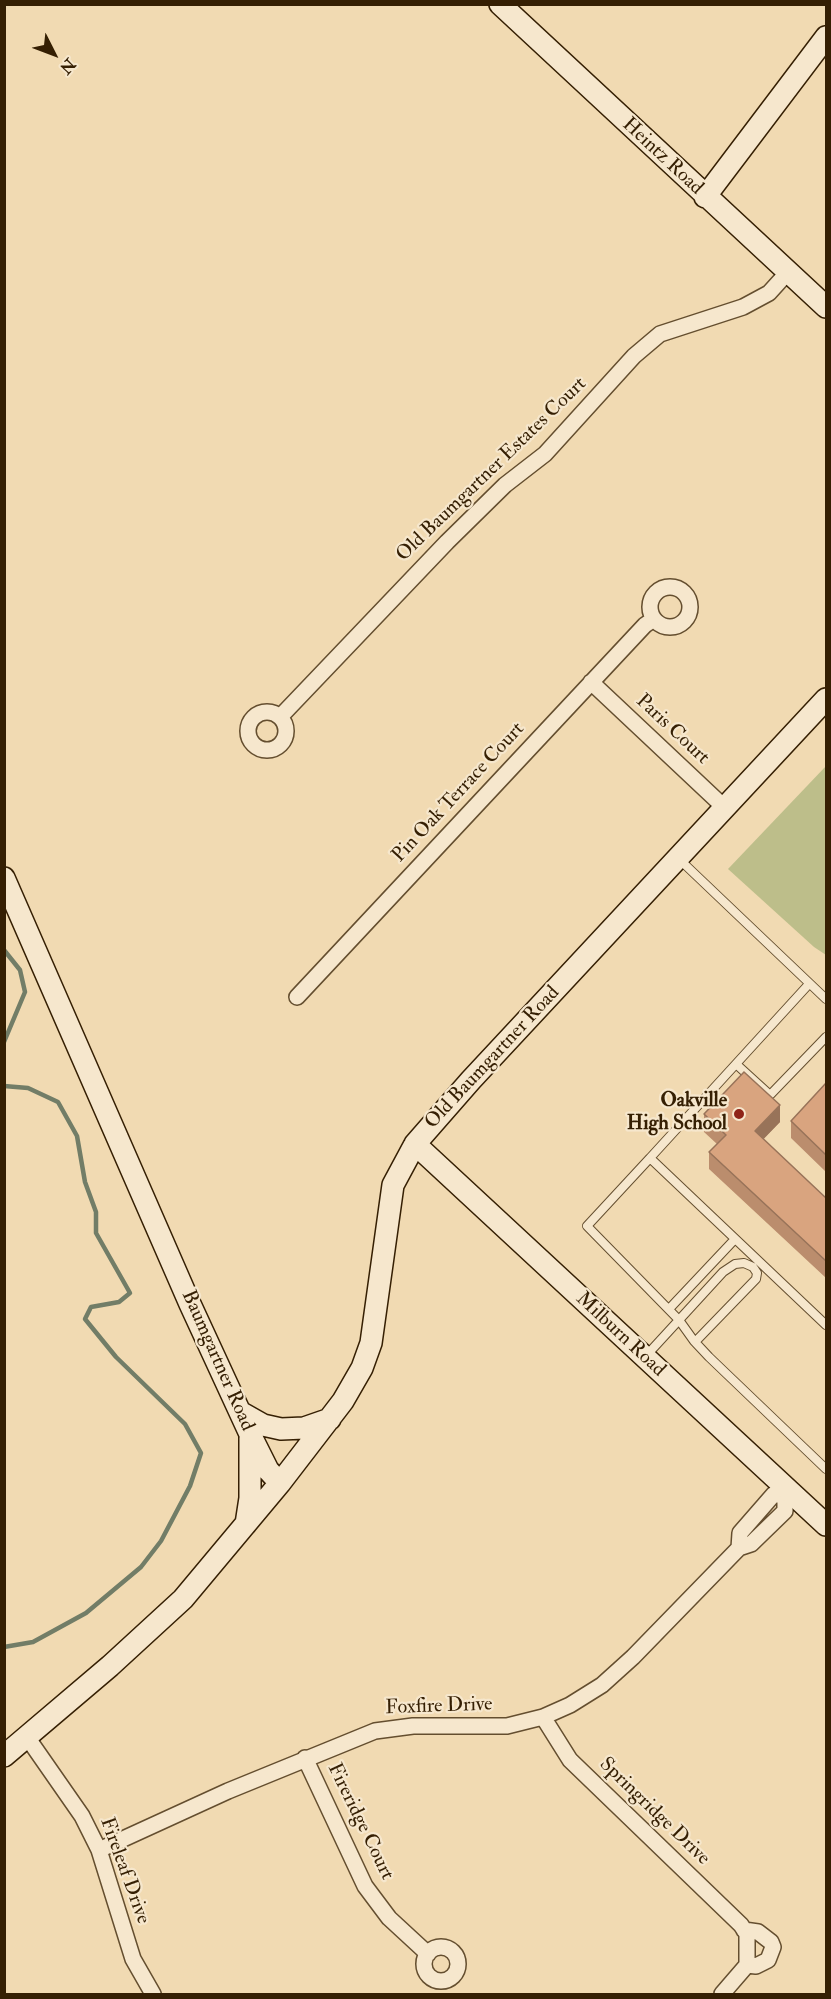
<!DOCTYPE html>
<style>
body{margin:0}
#map{position:relative;width:831px;height:1999px;overflow:hidden;background:#f1dab2;font-family:"IM FELL Double Pica",serif}
canvas{display:block}
.frame{position:absolute;inset:0;border:6px solid #351f03;pointer-events:none}
.north{position:absolute;left:24px;top:24px;width:60px;height:60px;-webkit-text-stroke:4px #f6e7cd;paint-order:stroke;rotate:132deg;font-size:16px;font-weight:700;line-height:24px;text-align:center;color:#351f03}
.north::after{content:'';display:block;margin:auto;width:21px;height:27px;background:#351f03;clip-path:polygon(50% 0,100% 100%,50% 72%,0 100%)}
</style>
<div id="map">
<canvas width="831" height="1999"></canvas>
<div class="frame"></div>
<div class="north">N</div>
</div>
<script>
const g = document.querySelector('canvas').getContext('2d');
g.lineJoin = 'round';
function paint(path, color) { g.fillStyle = color; g.fill(path, 'evenodd'); }
const poly = rows => new Path2D(rows.map(r => 'M' + r).join(''));
function strokePath(path, color, width, dash) { g.strokeStyle = color; g.lineWidth = width; g.lineCap = dash ? 'butt' : 'round'; g.setLineDash(dash || []); g.stroke(path); }
function drawText(font, color, halo, rows, align = 'center') {
  g.font = font + ' "IM FELL Double Pica",serif'; g.lineWidth = 4.5; g.setLineDash([]); g.textBaseline = 'middle'; g.strokeStyle = halo; g.fillStyle = color; for (const [text, x, y, turn = 0] of rows) {
    g.save(); g.translate(x, y); g.rotate((+turn || 0) * Math.PI / 180); g.textAlign = isNaN(turn) ? turn : align; if (halo) g.strokeText(text, 0, 0); g.fillText(text, 0, 0); g.restore();
  }
}
paint(poly([
 [826,766,826,955,814,947,728,869]
]), '#bdbe8a');
strokePath(poly([
 [4,950,20,970,25,992,4,1042],
 [4,1086,28,1088,58,1102,77,1136,85,1182,96,1212,96,1233,130,1293,119,1302,91,1307,85,1319,116,1357,185,1424,201,1453,190,1486,161,1541,141,1567,86,1613,33,1642,4,1647]
]), '#727d67', 4.5);
const lane = poly([
 [679,859,826,999],
 [736,1064,770,1095,826,1037],
 [650,1158,809,984],
 [669,1309,735,1239],
 [695,1342,756,1279,757,1273,753,1267,744,1263,735,1264,723,1272,679,1320,694,1341,709,1357,826,1469],
 [645,1357,679,1320,587,1226,650,1158,826,1325]
]);
const street = poly([
 '650 607a20 20 0 1 1 40 0a20 20 0 1 1-40 0Z',
 [591,682,725,808],
 '248 731a19 19 0 1 1 38 0a19 19 0 1 1-38 0Z',
 [280,717,447,542,505,485,545,454,634,356,660,334,743,307,769,293,788,272],
 [297,997,645,625,654,619],
 [739,1548,751,1544,785,1511,785,1496],
 [543,1717,570,1760,741,1925,747,1934,747,1965,722,1994],
 [27,1737,82,1816,99,1850,133,1959,153,1994],
 [305,1758,365,1886,389,1918,428,1954],
 [99,1850,228,1791,375,1731,413,1726,507,1726,543,1717,570,1705,602,1685,633,1657,739,1548,740,1533,774,1494,785,1496,789,1491],
 [744,1930,758,1932,771,1942,773,1947,768,1960,756,1966,747,1965],
 '424 1964a17 17 0 1 1 34 0a17 17 0 1 1-34 0Z'
]);
const secondary = poly([
 [500,4,826,307],
 [705,197,826,37],
 [4,878,190,1304,250,1434,268,1470,280,1483],
 [415,1144,826,1525],
 [240,1412,263,1425,281,1429,304,1428,330,1419],
 [246,1524,250,1498,250,1438],
 [4,1756,110,1666,183,1599,280,1483,343,1401,362,1368,371,1343,393,1185,415,1144,471,1080,826,699]
]);
strokePath(lane, '#644e2f', 10);
strokePath(street, '#644e2f', 18);
strokePath(secondary, '#351f03', 24);
strokePath(lane, '#f6e7cd', 8);
strokePath(street, '#f6e7cd', 15);
strokePath(secondary, '#f6e7cd', 21);
paint(poly([
 [826,1083,826,1172,791,1138,791,1121],
 [704,1114,780,1122,763,1139,826,1198,826,1278,709,1169,709,1152,717,1144,704,1132]
]), '#bb8d6d');
paint(poly([
 [780,1105,780,1122,755,1148,755,1131]
]), '#987359');
const building = poly([
 [744,1072,780,1105,755,1131,826,1198,826,1261,709,1152,726,1135,704,1114,744,1072],
 [826,1083,826,1155,791,1121,826,1083]
]);
paint(building, '#d9a47f');
strokePath(building, '#987359', 1.5);
for (const [x, y, r, color] of [
 [739,1114,6,"#8f2418"]
]) { const dot = new Path2D(); dot.arc(x, y, r, 0, 2 * Math.PI); g.fillStyle = color; g.fill(dot); strokePath(dot, '#f6e7cd', 2); }
drawText('20px', '#351f03', '#f6e7cd', [
 ["Heintz Road",662,157,43],
 ["Old Baumgartner Estates Court",492,470,-44],
 ["Paris Court",672,730,43],
 ["Pin Oak Terrace Court",459,793,-47],
 ["Old Baumgartner Road",493,1058,-47],
 ["Milburn Road",620,1335,43],
 ["Baumgartner Road",217,1361,66],
 ["Foxfire Drive",439,1707,-2],
 ["Springridge Drive",654,1812,44],
 ["Fireridge Court",360,1822,64],
 ["Fireleaf Drive",124,1871,70]
]);
drawText('bold 20px', '#351f03', '#f6e7cd', [
 ["Oakville",727,1102],
 ["High School",727,1125]
], 'right');
</script>
